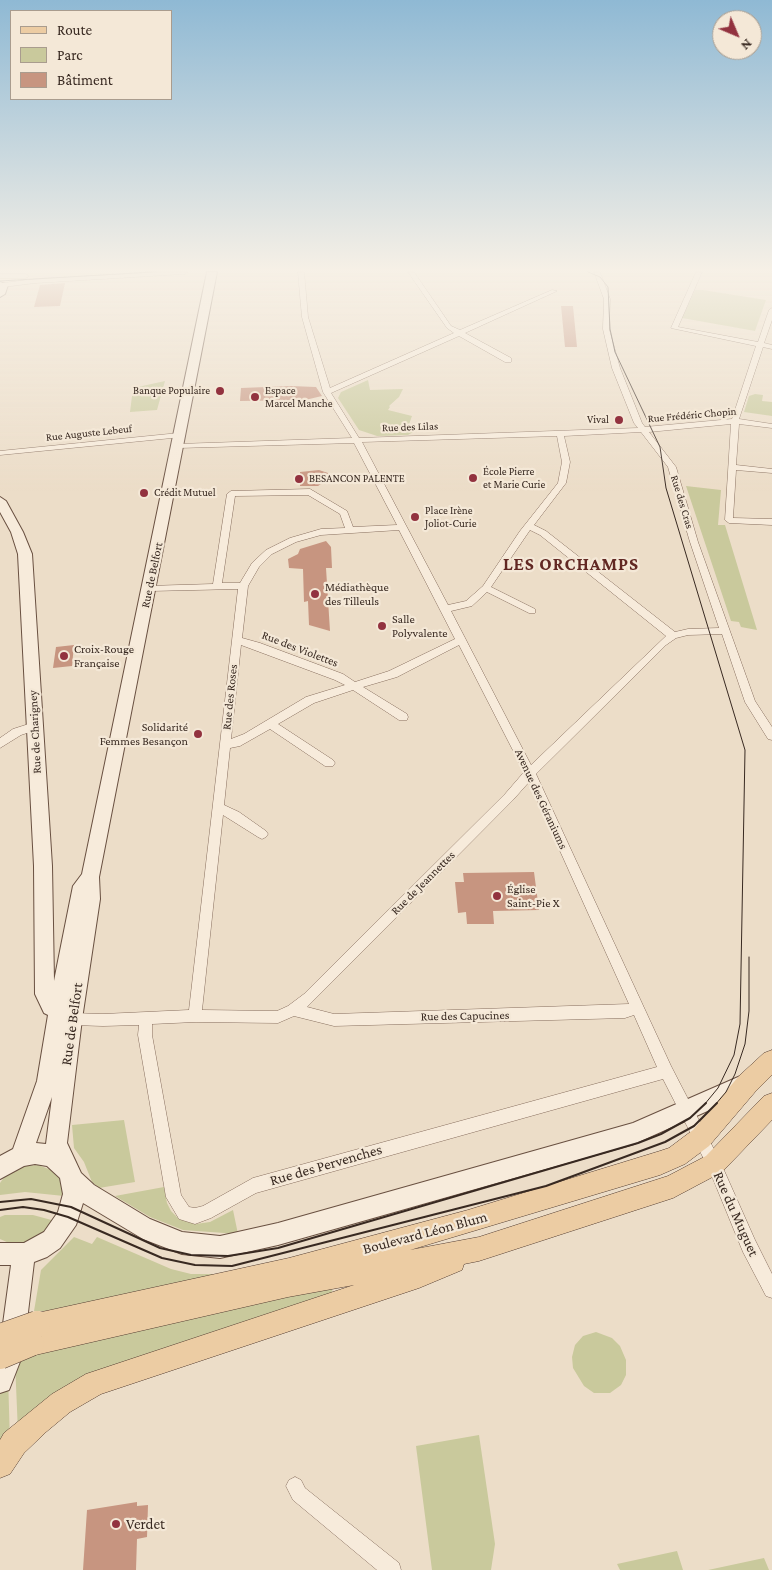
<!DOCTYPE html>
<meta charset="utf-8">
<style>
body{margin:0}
#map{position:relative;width:772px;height:1570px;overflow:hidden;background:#ecddc8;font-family:"Crimson Pro",serif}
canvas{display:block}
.legend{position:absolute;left:10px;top:10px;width:162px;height:90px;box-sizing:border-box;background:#f4e8d7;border:1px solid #a99c8e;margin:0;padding:6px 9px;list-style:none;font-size:15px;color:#382921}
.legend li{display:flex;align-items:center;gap:10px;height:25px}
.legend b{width:25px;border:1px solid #a99c8e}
.north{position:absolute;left:712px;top:10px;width:50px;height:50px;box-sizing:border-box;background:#f4e8d7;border:1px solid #a99c8e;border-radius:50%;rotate:135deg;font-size:14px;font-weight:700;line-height:20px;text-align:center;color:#382921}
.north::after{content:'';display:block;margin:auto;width:18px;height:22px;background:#92323f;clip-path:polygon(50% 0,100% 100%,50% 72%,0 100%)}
</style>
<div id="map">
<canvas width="772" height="1570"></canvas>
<ul class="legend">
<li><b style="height:6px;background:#eccca3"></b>Route</li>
<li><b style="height:14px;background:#c9c99c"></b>Parc</li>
<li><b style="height:14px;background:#c79580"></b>Bâtiment</li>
</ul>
<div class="north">N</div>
</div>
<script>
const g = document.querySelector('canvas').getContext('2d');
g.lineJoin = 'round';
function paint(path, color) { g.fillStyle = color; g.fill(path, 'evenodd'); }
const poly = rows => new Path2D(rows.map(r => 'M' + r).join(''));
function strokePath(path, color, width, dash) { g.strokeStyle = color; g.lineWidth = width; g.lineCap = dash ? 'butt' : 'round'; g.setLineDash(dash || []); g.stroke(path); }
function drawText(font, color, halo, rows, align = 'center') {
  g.font = font + ' "Crimson Pro",serif'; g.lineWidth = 4.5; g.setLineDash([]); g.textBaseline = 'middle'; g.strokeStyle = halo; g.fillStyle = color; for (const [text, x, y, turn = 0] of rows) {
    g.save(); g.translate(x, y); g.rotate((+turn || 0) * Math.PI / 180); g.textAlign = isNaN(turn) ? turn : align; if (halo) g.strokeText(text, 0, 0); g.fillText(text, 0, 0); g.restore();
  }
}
paint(poly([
 [695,290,703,290,766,300,755,331,682,318],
 [368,380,370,390,403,389,399,397,389,406,390,407,388,410,412,416,408,427,416,428,415,431,408,435,377,436,359,430,338,398,341,392],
 [165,381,157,410,130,412,133,388],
 [755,394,763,395,762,401,772,402,772,416,744,412,749,396],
 [686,486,721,490,718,525,725,525,757,630,741,627,739,622,731,621],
 [124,1120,135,1182,99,1188,92,1182,84,1162,74,1148,72,1125],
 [38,1165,54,1171,63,1184,64,1196,25,1192,0,1195,0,1183,5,1176,25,1166],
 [164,1187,167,1203,171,1211,178,1218,196,1224,210,1222,233,1210,238,1234,183,1230,150,1217,115,1196],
 [5,1215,33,1215,55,1221,46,1233,33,1241,20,1244,9,1243,0,1239,0,1217],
 [74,1237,92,1244,97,1237,171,1269,191,1274,213,1274,212,1276,47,1311,34,1311,41,1270],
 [333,1282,332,1293,222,1331,18,1433,15,1361,121,1326],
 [596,1332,612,1338,620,1346,626,1360,626,1375,621,1385,610,1393,594,1393,584,1386,573,1368,572,1357,575,1345,583,1336],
 [5,1375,8,1375,10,1443,0,1455,0,1395],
 [479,1435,495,1544,491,1570,432,1570,416,1446],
 [677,1551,683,1570,620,1570,617,1564],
 [764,1558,769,1570,708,1570]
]), '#c9c99c');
paint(poly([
 [65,283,60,306,34,307,40,285],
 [561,306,573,306,577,347,565,347],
 [291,386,316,387,322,396,305,400,240,401,241,388],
 [319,470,334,475,318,486,300,486,300,472],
 [326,541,331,547,332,568,326,568,330,631,309,625,308,601,304,602,303,569,289,568,288,559,298,554,300,549],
 [74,645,72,666,53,668,56,647],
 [534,872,539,910,493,911,494,924,467,924,466,912,458,913,455,882,464,882,463,873],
 [137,1502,137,1506,148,1505,147,1537,137,1539,136,1570,83,1570,87,1510]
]), '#c79580');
const street = poly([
 [160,272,188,272,185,274,35,283,3,287,0,285,3,283,35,279,160,272],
 [298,272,304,272,308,317,330,388,454,333,447,328,408,272,414,272,451,326,460,330,552,290,557,291,465,333,511,358,511,362,505,362,459,336,331,393,359,438,638,428,634,423,612,368,603,329,604,299,594,272,600,272,610,299,609,329,620,368,642,423,645,427,732,419,756,346,671,328,696,272,702,272,678,327,758,342,769,310,772,308,772,320,764,343,772,345,772,349,763,347,739,419,772,424,772,428,739,424,736,465,772,469,772,473,736,470,733,518,772,519,772,525,729,523,725,520,731,424,649,432,676,467,698,542,755,701,772,727,772,740,768,739,745,702,722,634,688,635,676,638,666,645,536,774,671,1066,719,1159,755,1240,772,1274,772,1298,766,1296,743,1252,709,1169,663,1079,256,1193,211,1218,195,1224,179,1219,166,1197,138,1035,139,1025,103,1026,72,1025,67,1023,65,1019,67,1015,72,1013,103,1014,189,1010,238,589,150,591,147,590,147,586,213,584,227,494,231,491,310,489,347,511,353,527,397,525,354,443,178,448,174,446,178,444,352,438,323,392,302,317,298,272],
 [641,432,668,467,690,542,719,628,688,629,675,632,546,531,534,525,566,483,570,462,564,436,641,432],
 [557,436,562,462,558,483,520,531,483,586,466,601,448,605,362,442,557,436],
 [308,495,340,514,345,528,321,529,290,538,266,550,252,563,240,583,222,583,235,496,308,495],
 [399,530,455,639,389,671,355,682,343,674,260,643,242,638,248,586,259,567,272,554,296,542,321,535,399,530],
 [530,530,540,535,666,636,531,765,451,611,472,606,487,592,529,613,535,613,535,609,491,587,530,530],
 [241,645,335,680,345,685,306,697,244,734,231,739,241,645],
 [459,645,524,772,505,794,304,994,288,1006,277,1011,202,1010,223,815,258,837,262,839,266,837,268,834,266,831,239,812,224,805,230,748,240,746,270,729,325,766,333,766,335,763,333,760,278,724,314,703,353,690,399,720,407,720,408,717,407,714,363,687,397,677,459,645],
 [529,782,629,1004,334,1014,307,1007,513,800,529,782],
 [634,1015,657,1067,253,1178,203,1206,195,1208,189,1207,181,1195,152,1035,152,1024,195,1022,278,1023,294,1016,334,1026,625,1018,634,1015],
 [0,274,26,274,29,276,26,278,0,278,0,274],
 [179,433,183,435,182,437,0,455,0,451,179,433],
 [35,722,39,723,40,726,39,729,21,735,0,748,0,738,13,729,35,722],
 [295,1477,301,1480,305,1488,399,1563,401,1570,377,1570,293,1500,286,1486,289,1480,295,1477]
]);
const secondary = poly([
 [207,272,217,272,99,877,100,899,82,1019,67,1143,81,1173,94,1185,150,1219,182,1232,220,1236,278,1223,633,1123,745,1074,752,1077,755,1084,752,1091,634,1144,278,1245,220,1258,182,1254,143,1239,83,1203,76,1225,60,1248,47,1257,34,1262,23,1354,9,1390,0,1393,0,1346,11,1265,0,1265,0,1243,24,1243,44,1232,58,1212,63,1194,60,1178,47,1166,35,1164,24,1166,0,1179,0,1156,13,1149,37,1081,48,1015,44,1013,35,994,34,866,18,554,11,532,0,512,0,497,6,501,23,532,32,554,52,866,54,981,73,886,82,874,207,272],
 [52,1097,46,1144,36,1143,52,1097],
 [0,282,8,285,5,294,0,297,0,282]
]);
const primary = poly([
 [772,1050,772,1075,755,1092,709,1146,685,1164,660,1175,410,1250,479,1237,668,1176,706,1156,764,1096,772,1093,772,1120,722,1172,673,1198,479,1261,464,1264,462,1270,419,1288,101,1394,70,1412,46,1432,24,1453,10,1474,0,1478,0,1440,4,1433,52,1394,86,1374,354,1285,288,1297,31,1356,22,1352,18,1343,22,1334,27,1332,24,1324,28,1315,289,1258,468,1210,660,1151,669,1148,693,1130,739,1076,764,1053,772,1050]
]);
strokePath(street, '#876e5e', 1);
strokePath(secondary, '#695041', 2);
strokePath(primary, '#553e32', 1);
paint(street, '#f7ebdb');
paint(secondary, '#f7ebdb');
paint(primary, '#eccca3');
strokePath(poly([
 [588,272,600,277,608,287,610,329,615,352,660,447,666,488,745,750,740,1024,734,1055,718,1088,704,1105],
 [0,281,152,272],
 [715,1105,726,1092,735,1074,745,1044,749,1011,749,957]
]), '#382921', 1);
strokePath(poly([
 [0,1202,31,1199,71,1207,160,1248,191,1255,228,1256,278,1248,638,1143,661,1134,690,1118,706,1103],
 [0,1210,23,1207,44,1210,68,1217,162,1258,195,1265,232,1266,546,1186,665,1142,694,1126,717,1103]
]), '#382921', 2);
const primaryBridge = poly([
 [0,1337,37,1324],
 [0,1356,31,1343]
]);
strokePath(primaryBridge, '#553e32', 27, []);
strokePath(primaryBridge, '#eccca3', 26);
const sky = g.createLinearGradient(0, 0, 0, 491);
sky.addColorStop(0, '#8fb9d4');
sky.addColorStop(0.55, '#f6f0e6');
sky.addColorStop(1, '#f6f0e600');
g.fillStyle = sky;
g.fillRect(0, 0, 772, 491);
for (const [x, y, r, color] of [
 [220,391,5,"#92323f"],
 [255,397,5,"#92323f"],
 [619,420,5,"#92323f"],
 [473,478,5,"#92323f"],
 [299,479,5,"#92323f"],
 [144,493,5,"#92323f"],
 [415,517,5,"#92323f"],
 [315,594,5,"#92323f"],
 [382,626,5,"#92323f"],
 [64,656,5,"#92323f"],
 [198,734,5,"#92323f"],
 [497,896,5,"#92323f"],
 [116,1524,5,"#92323f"]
]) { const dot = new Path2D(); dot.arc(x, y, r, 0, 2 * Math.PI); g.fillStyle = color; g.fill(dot); strokePath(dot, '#f4e8d7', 2); }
drawText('11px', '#382921', '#f4e8d7', [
 ["Banque Populaire",210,391,"right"],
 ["Espace",265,391],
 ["Marcel Manche",265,404],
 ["Vival",609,420,"right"],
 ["École Pierre",483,472],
 ["et Marie Curie",483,485],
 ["BESANCON PALENTE",309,479],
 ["Crédit Mutuel",154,493],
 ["Place Irène",425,511],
 ["Joliot-Curie",425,524]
], 'left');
drawText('11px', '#382921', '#f4e8d7', [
 ["Rue Frédéric Chopin",692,415,-5],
 ["Rue des Lilas",410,427,-2],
 ["Rue Auguste Lebeuf",89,433,-6],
 ["Rue des Cras",682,502,73]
]);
drawText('12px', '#382921', '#f4e8d7', [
 ["Rue de Belfort",152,575,-78],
 ["Rue des Violettes",300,649,21],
 ["Rue des Roses",230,697,-84],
 ["Rue de Charigney",35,732,-93],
 ["Avenue des Géraniums",541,799,65],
 ["Rue de Jeannettes",423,883,-45],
 ["Rue des Capucines",465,1016,-1]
]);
drawText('12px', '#382921', '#f4e8d7', [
 ["Médiathèque",325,587],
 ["des Tilleuls",325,601],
 ["Salle",392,619],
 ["Polyvalente",392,633],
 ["Croix-Rouge",74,649],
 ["Française",74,663],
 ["Solidarité",188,727,"right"],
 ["Femmes Besançon",188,741,"right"],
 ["Église",507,889],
 ["Saint-Pie X",507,903]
], 'left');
drawText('15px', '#382921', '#f4e8d7', [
 ["Rue de Belfort",72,1024,-82],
 ["Rue des Pervenches",326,1165,-16],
 ["Rue du Muguet",736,1214,66],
 ["Boulevard Léon Blum",425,1233,-15]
]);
drawText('15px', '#382921', '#f4e8d7', [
 ["Verdet",126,1524]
], 'left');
g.letterSpacing = '1px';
drawText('bold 18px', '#622823', '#f4e8d7', [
 ["LES ORCHAMPS",571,564]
]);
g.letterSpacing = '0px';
</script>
